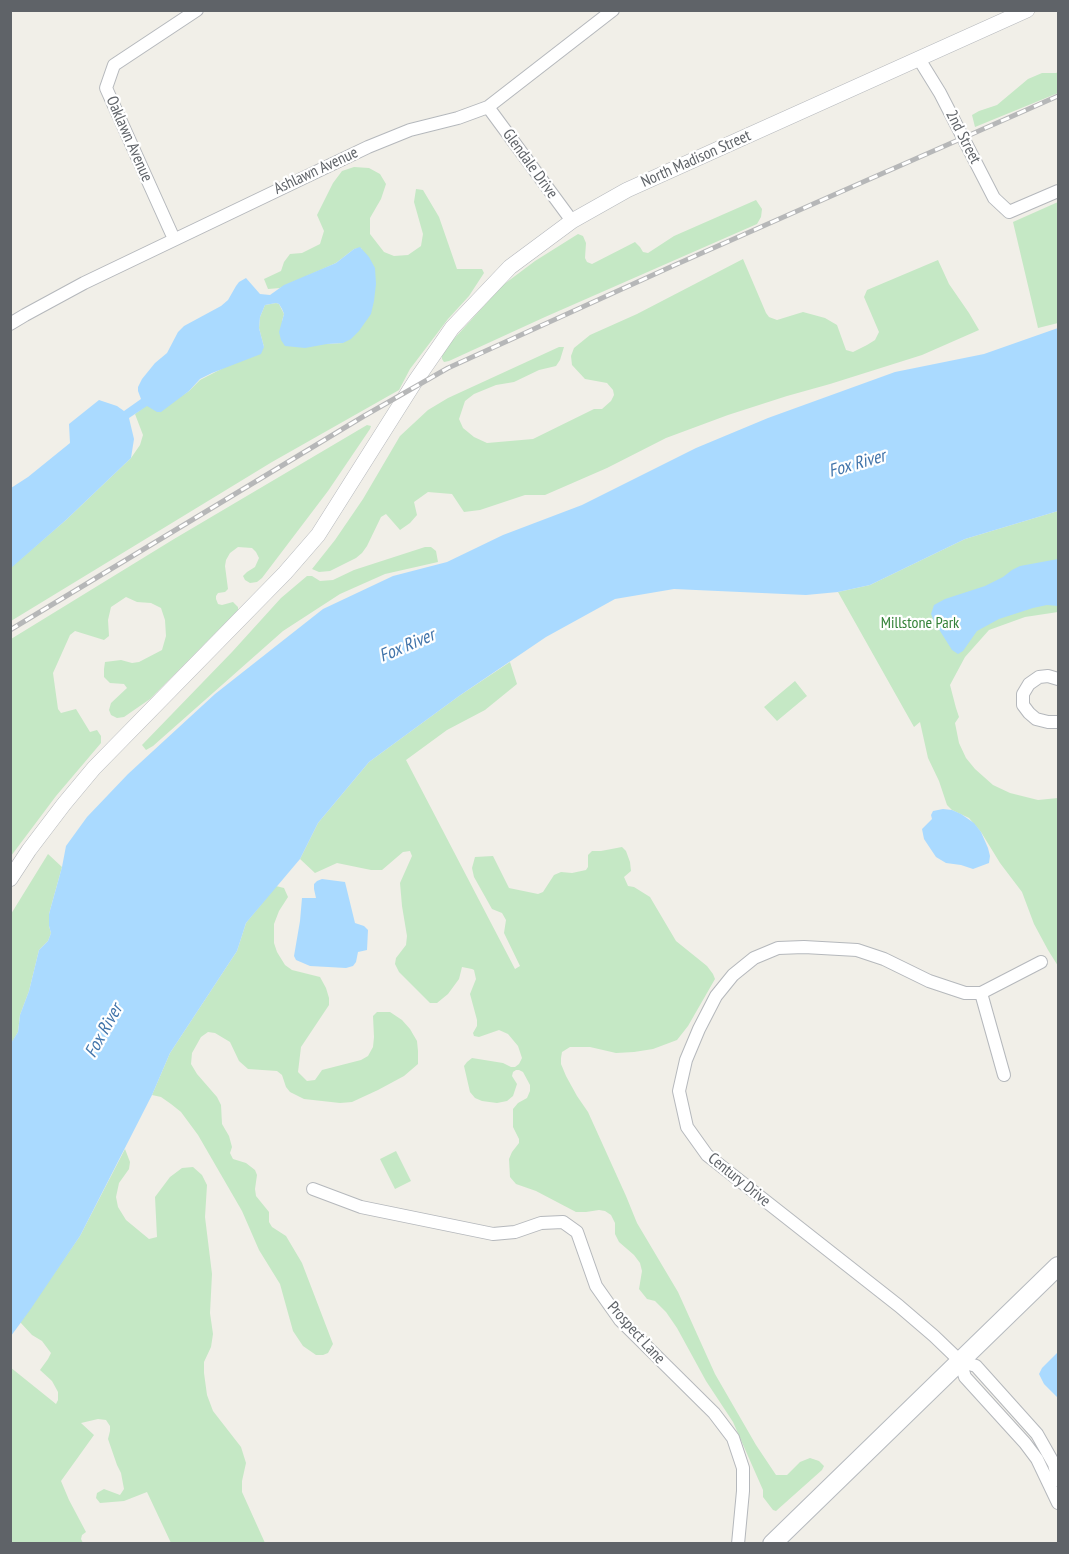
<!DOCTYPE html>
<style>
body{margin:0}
#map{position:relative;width:1069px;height:1554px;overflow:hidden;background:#f1efe8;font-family:"PT Sans Narrow",sans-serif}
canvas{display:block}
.frame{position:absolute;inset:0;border:12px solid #5f6368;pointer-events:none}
</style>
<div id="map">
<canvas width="1069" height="1554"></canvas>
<div class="frame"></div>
</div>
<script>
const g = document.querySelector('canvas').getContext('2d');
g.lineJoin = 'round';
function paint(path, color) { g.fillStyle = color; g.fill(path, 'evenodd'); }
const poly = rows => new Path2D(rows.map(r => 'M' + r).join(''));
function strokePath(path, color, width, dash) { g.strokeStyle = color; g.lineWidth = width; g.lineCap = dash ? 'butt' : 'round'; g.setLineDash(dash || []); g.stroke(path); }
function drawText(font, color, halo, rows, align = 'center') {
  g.font = font + ' "PT Sans Narrow",sans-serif'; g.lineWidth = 4.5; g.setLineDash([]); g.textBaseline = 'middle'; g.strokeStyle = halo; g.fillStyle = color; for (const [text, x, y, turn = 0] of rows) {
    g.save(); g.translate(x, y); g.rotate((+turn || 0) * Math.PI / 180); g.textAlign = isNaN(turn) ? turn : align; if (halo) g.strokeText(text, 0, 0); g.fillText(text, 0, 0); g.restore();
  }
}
paint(poly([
 [1058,72,1058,93,975,127,972,115,979,111,997,105,1028,79,1042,73,1056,73],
 [354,167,369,168,380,174,386,184,381,199,370,218,370,234,384,252,394,256,408,255,421,246,423,234,414,202,416,189,423,190,439,217,457,269,482,269,484,273,469,296,448,319,410,369,399,390,272,462,11,621,10,568,66,520,131,458,140,445,143,435,135,414,147,405,183,395,189,391,200,380,264,347,259,328,260,317,265,305,276,303,279,304,284,314,282,321,327,344,343,343,362,249,360,248,354,249,336,263,280,288,268,289,264,279,281,271,284,262,290,254,302,253,320,244,324,231,317,215,333,183,342,171],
 [756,200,762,209,761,217,757,224,545,317,449,361,444,362,442,359,442,352,503,285,535,261,578,234,583,236,586,243,585,258,587,262,592,264,635,242,640,247,643,252,648,253,674,236],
 [1058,202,1058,323,1038,328,1013,222],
 [743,259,766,313,769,317,777,320,803,312,825,318,837,325,846,350,853,352,867,345,875,340,879,332,864,297,867,290,938,260,949,284,969,313,979,330,922,355,830,384,787,396,728,415,666,438,607,468,545,495,525,495,480,510,464,512,452,494,428,492,414,502,417,515,410,523,400,530,386,514,381,517,367,546,362,553,356,558,330,571,319,572,312,569,335,540,363,499,400,436,428,410,448,398,559,347,564,347,560,360,556,366,539,370,514,382,496,385,474,394,465,401,459,419,463,428,474,437,487,443,533,439,594,409,602,409,611,401,614,395,613,390,607,383,585,379,572,365,571,356,574,348,590,335,637,314],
 [367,425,371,426,370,429,328,491,262,578,257,582,250,583,245,580,243,576,247,572,255,567,259,558,256,552,252,548,238,547,230,553,226,560,225,566,228,589,225,592,218,593,216,596,216,599,218,604,222,605,233,602,238,607,238,610,150,699,124,717,117,718,111,715,109,710,111,703,127,688,124,684,110,683,104,677,104,669,105,662,121,660,132,663,139,662,162,650,166,636,165,620,161,608,151,603,137,602,126,597,111,607,108,620,109,636,104,640,75,631,70,635,53,673,58,709,61,713,76,709,90,732,97,730,101,736,101,743,56,796,11,856,11,639,174,539],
 [1058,511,1058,612,1025,617,989,630,965,657,950,685,956,708,959,717,955,723,959,743,966,758,975,769,993,785,1010,793,1038,800,1058,798,1058,966,1048,950,1034,924,1022,892,1000,863,981,832,969,818,952,810,947,805,939,781,928,758,920,722,914,727,838,592,870,585,965,539],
 [425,547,431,547,436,551,438,562,385,574,340,594,283,631,153,746,146,750,142,745,232,652,281,598,307,576,312,576,320,581,333,580,354,570],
 [510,662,517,684,485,710,447,730,406,760,515,969,520,966,504,933,506,920,502,913,492,909,474,877,472,868,475,857,493,856,509,888,538,894,543,892,554,875,561,872,572,873,586,870,588,867,588,855,592,851,601,851,622,847,626,851,630,862,631,871,624,877,628,886,634,887,650,897,676,941,707,966,713,974,715,979,688,1026,677,1040,653,1049,634,1052,616,1053,590,1047,570,1047,562,1052,561,1058,561,1064,566,1076,577,1096,588,1112,626,1196,637,1223,678,1292,715,1374,756,1445,776,1475,787,1475,800,1462,810,1458,819,1461,824,1466,822,1470,776,1511,773,1510,763,1497,763,1490,733,1422,706,1381,677,1328,666,1312,655,1301,647,1299,639,1289,642,1271,640,1263,634,1255,619,1242,615,1234,615,1223,611,1215,605,1211,599,1210,586,1212,576,1212,536,1191,516,1184,510,1177,509,1159,512,1152,519,1143,519,1139,513,1127,513,1109,518,1103,527,1098,530,1091,530,1085,523,1072,519,1070,516,1070,513,1072,512,1076,517,1084,513,1096,507,1101,497,1103,482,1101,475,1098,470,1092,464,1066,467,1062,472,1058,503,1063,511,1067,515,1067,519,1064,522,1058,518,1046,508,1034,499,1030,479,1037,474,1036,473,1033,477,1026,477,1020,470,994,476,979,474,970,472,969,462,967,459,979,448,994,437,1003,430,1003,399,972,395,964,396,958,406,945,407,936,402,906,400,883,412,856,410,851,403,852,382,870,371,870,337,863,315,873,300,859,318,823,369,762,459,696],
 [795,681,807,696,777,721,764,707],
 [48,854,62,867,49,914,49,926,51,933,48,941,39,950,29,991,20,1015,18,1032,11,1044,11,914],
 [276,886,284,888,288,897,279,911,274,924,274,943,277,952,285,965,292,970,320,977,326,988,329,998,329,1005,301,1047,298,1072,307,1081,315,1080,322,1070,361,1060,368,1056,373,1047,374,1037,373,1016,377,1012,390,1012,402,1020,410,1029,417,1041,418,1051,418,1064,404,1076,378,1090,352,1102,340,1103,304,1099,290,1092,286,1087,282,1075,277,1071,248,1069,239,1061,230,1042,215,1033,208,1032,201,1037,192,1053,191,1064,197,1074,217,1097,221,1105,222,1124,229,1136,232,1147,230,1153,233,1159,246,1163,255,1170,257,1175,255,1189,256,1196,269,1212,269,1222,272,1227,286,1236,302,1263,333,1344,328,1353,323,1355,316,1355,303,1346,293,1331,280,1284,259,1250,242,1211,198,1135,181,1112,171,1104,161,1097,152,1095,170,1053,237,951,246,923],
 [125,1149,130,1162,129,1169,119,1183,116,1197,118,1207,126,1220,149,1239,157,1237,155,1197,170,1177,182,1168,193,1167,202,1175,207,1185,205,1217,212,1274,210,1313,213,1334,211,1347,204,1362,204,1373,207,1395,213,1411,241,1447,246,1463,242,1481,242,1492,265,1543,171,1543,147,1492,124,1501,100,1503,96,1498,97,1493,104,1489,120,1495,124,1489,121,1473,117,1465,108,1439,110,1431,110,1426,106,1420,98,1419,81,1423,94,1435,61,1481,69,1500,86,1532,82,1535,81,1539,83,1543,11,1543,10,1367,56,1404,58,1400,58,1392,52,1381,40,1370,48,1359,51,1353,42,1341,32,1335,20,1322,80,1236],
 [396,1151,411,1181,395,1189,380,1159]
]), '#c5e8c5');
paint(poly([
 [360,247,369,257,375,268,376,284,374,301,371,314,359,331,351,339,343,343,327,344,305,348,285,346,281,340,279,332,284,314,282,309,279,304,276,303,265,305,260,317,259,328,264,347,261,354,212,373,200,379,189,391,161,412,157,412,147,406,129,418,134,439,131,458,66,520,11,568,11,488,28,477,70,443,69,424,99,400,117,406,124,411,141,399,138,391,138,387,142,379,155,363,167,353,178,332,184,326,221,306,228,300,236,286,239,282,246,278,260,294,270,295,284,285,336,263,354,249],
 [1058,328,1058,511,965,539,870,585,838,592,806,595,674,589,615,599,546,637,459,696,369,762,318,823,300,859,246,923,237,951,170,1053,152,1095,80,1236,30,1310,11,1336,11,1043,18,1032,20,1015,29,991,39,950,48,941,51,933,49,926,49,914,62,867,66,846,87,817,128,774,215,694,323,609,393,576,447,562,503,535,582,505,696,448,768,418,895,372,984,354],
 [1058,559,1058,606,1047,605,1033,608,999,619,977,631,963,651,958,654,952,650,935,623,931,614,934,605,945,599,985,586,1003,577,1012,570,1020,566],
 [943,809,952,810,961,814,974,823,981,832,988,848,990,856,989,863,973,869,961,865,946,863,936,857,924,839,922,829,932,819,931,815,933,811],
 [322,879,345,882,355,923,364,926,368,930,367,950,358,952,356,962,353,966,346,968,310,966,296,960,294,956,300,921,302,898,316,898,314,889,314,884,317,881],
 [1058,1352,1058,1398,1044,1384,1039,1374,1042,1368]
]), '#aadaff');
const minor = poly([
 [919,59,940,93,994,198,1009,212,1058,191],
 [488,107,572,221],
 [174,239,106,88,114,65,197,10],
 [10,324,25,315,84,283,368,147,410,130,458,118,488,107,613,10],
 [1058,679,1048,676,1039,677,1029,684,1023,694,1023,705,1029,713,1036,719,1048,722,1058,722],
 [1041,962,981,993,965,993,929,981,884,959,857,950,804,947,778,948,754,958,733,975,716,996,699,1029,686,1060,679,1091,687,1127,707,1155,899,1306,934,1336,960,1361,976,1366,1037,1434,1054,1464,1058,1480],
 [981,993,1004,1075],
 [313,1189,361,1207,493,1234,515,1232,541,1223,563,1222,577,1232,596,1286,620,1320,714,1413,733,1438,743,1468,743,1491,738,1544],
 [960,1361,965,1377,1025,1443,1037,1459,1058,1503]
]);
const tertiary = poly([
 [10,879,29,850,64,804,94,768,285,573,318,535,416,380,452,328,510,267,572,221,627,190,1027,10]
]);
const secondary = poly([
 [772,1544,1058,1266]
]);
strokePath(minor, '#b5b8bc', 14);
strokePath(tertiary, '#b5b8bc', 16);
strokePath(secondary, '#b6babf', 20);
strokePath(minor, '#fff', 12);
strokePath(tertiary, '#fff', 15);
strokePath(secondary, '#fff', 18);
const rail = poly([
 [10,630,364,416,448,368,677,264,1058,96]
]);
strokePath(rail, '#b6b7b8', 5);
strokePath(rail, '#fff', 3, [9]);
drawText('16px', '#5f6368', '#fff', [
 ["2nd Street",963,137,63],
 ["Oaklawn Avenue",129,139,66],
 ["North Madison Street",696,159,-24],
 ["Glendale Drive",530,164,54],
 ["Ashlawn Avenue",316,171,-25],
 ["Century Drive",739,1180,39],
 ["Prospect Lane",636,1333,48]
]);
drawText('16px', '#348238', '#fff', [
 ["Millstone Park",920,623]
]);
drawText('italic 18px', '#4174aa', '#fff', [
 ["Fox River",857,464,-16],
 ["Fox River",407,646,-23],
 ["Fox River",104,1031,-61]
]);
</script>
